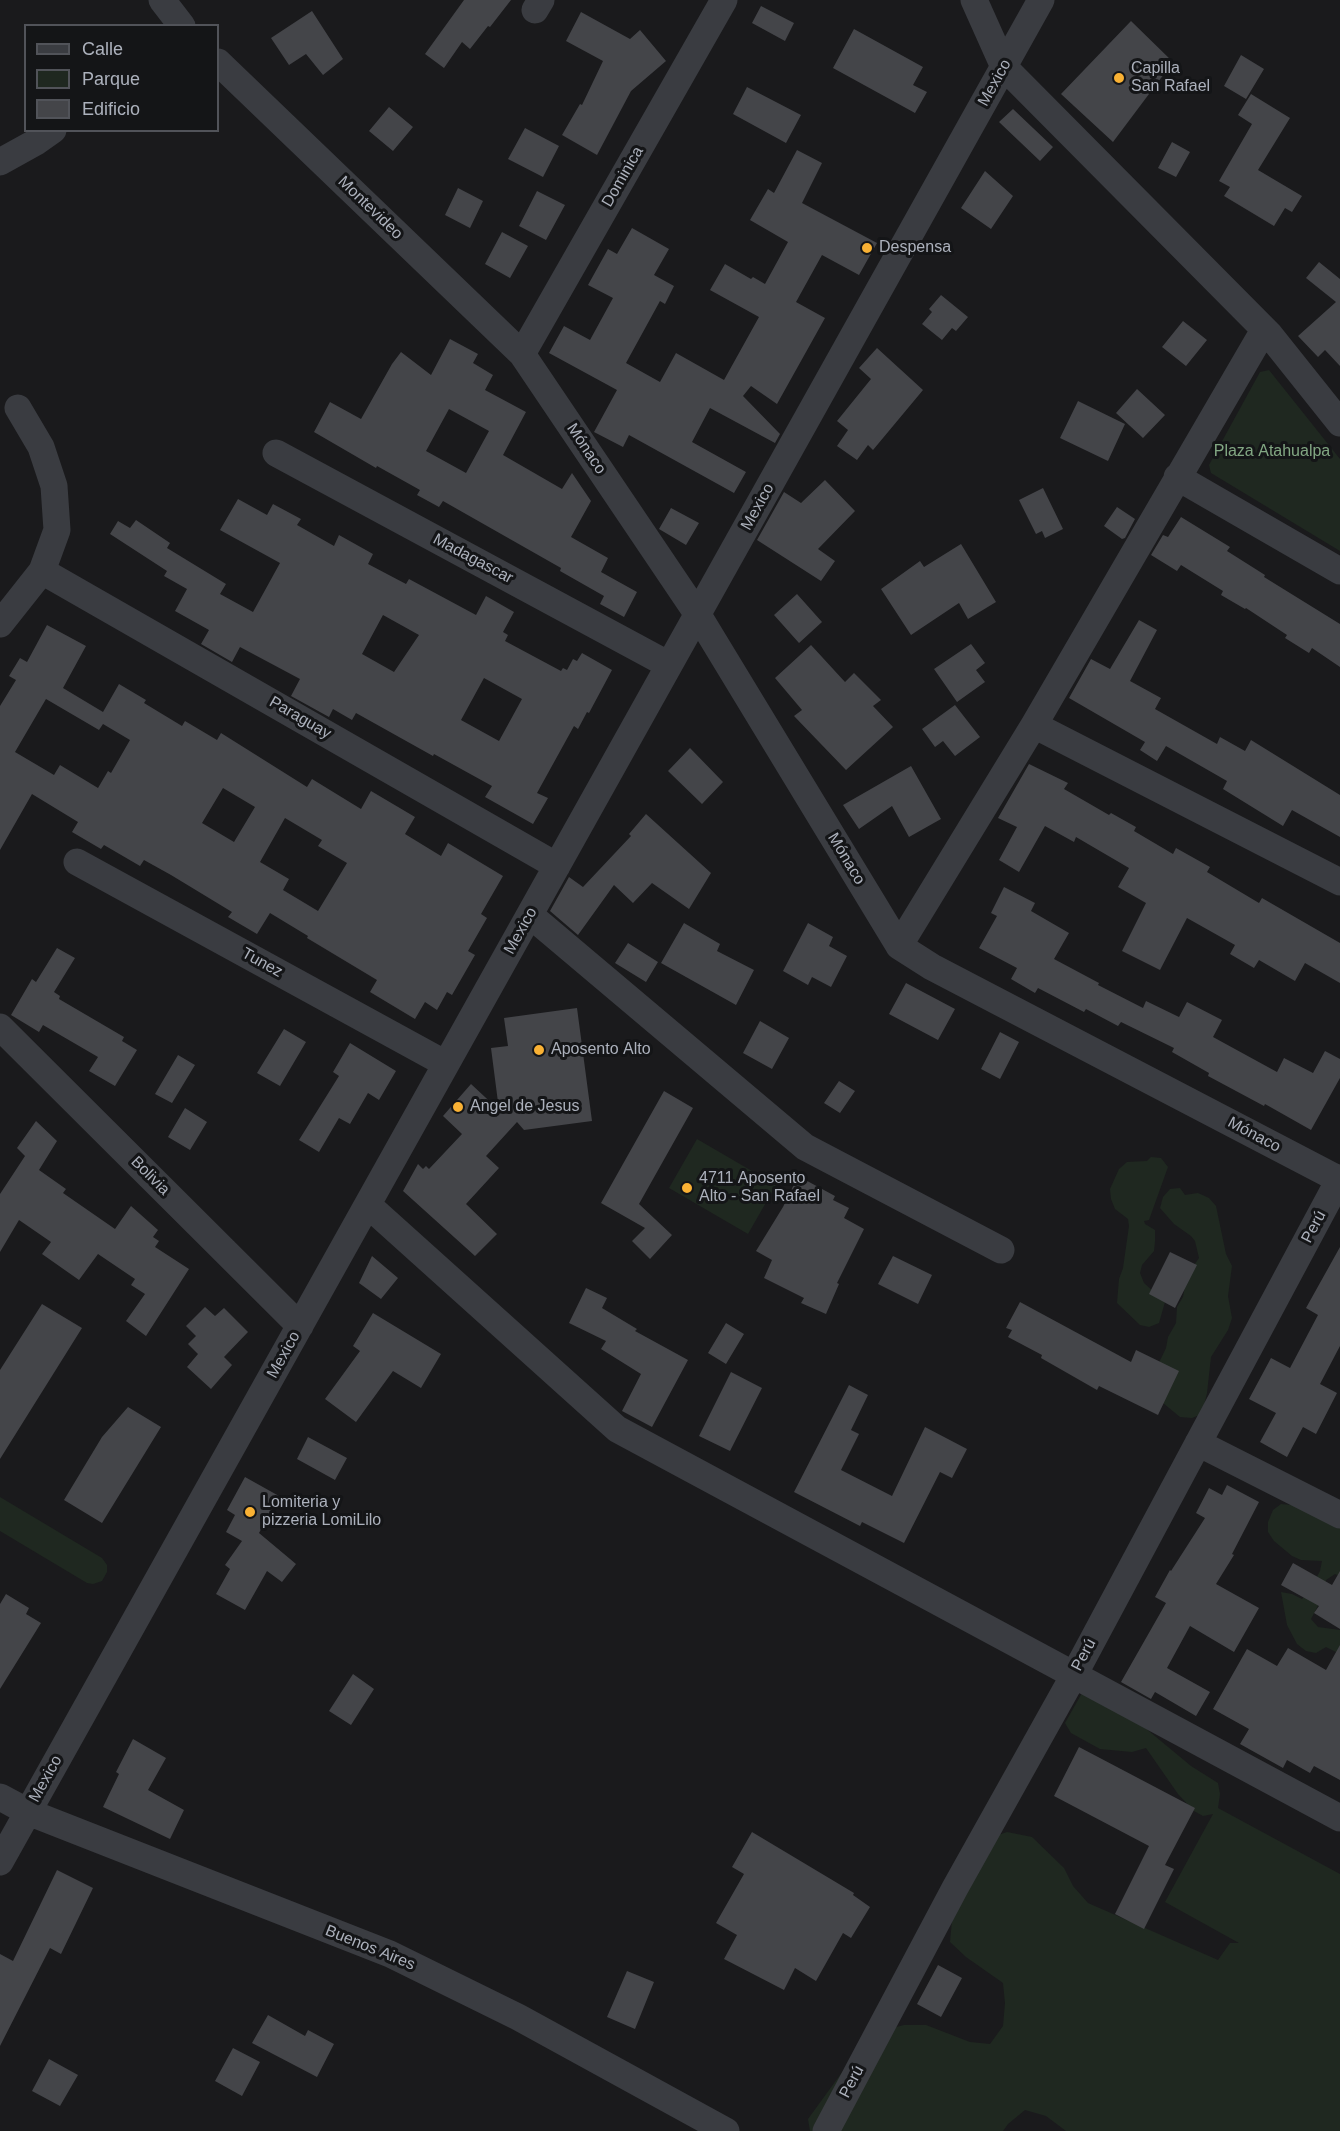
<!DOCTYPE html>
<meta charset="utf-8">
<style>
body{margin:0}
#map{position:relative;width:1340px;height:2131px;overflow:hidden;background:#1a1a1c;font-family:Arial,sans-serif}
canvas{display:block}
.legend{position:absolute;left:24px;top:24px;width:195px;height:108px;box-sizing:border-box;background:#141517;border:2px solid #515359;margin:0;padding:8px 10px;list-style:none;font-size:18px;color:#acb1bc}
.legend li{display:flex;align-items:center;gap:12px;height:30px}
.legend b{width:30px;border:2px solid #515359}
</style>
<div id="map">
<canvas width="1340" height="2131"></canvas>
<ul class="legend">
<li><b style="height:8px;background:#3a3c41"></b>Calle</li>
<li><b style="height:16px;background:#1f2820"></b>Parque</li>
<li><b style="height:16px;background:#444549"></b>Edificio</li>
</ul>
</div>
<script>
const g = document.querySelector('canvas').getContext('2d');
g.lineJoin = 'round';
function paint(path, color) { g.fillStyle = color; g.fill(path, 'evenodd'); }
const poly = rows => new Path2D(rows.map(r => 'M' + r).join(''));
function strokePath(path, color, width, dash) { g.strokeStyle = color; g.lineWidth = width; g.lineCap = dash ? 'butt' : 'round'; g.setLineDash(dash || []); g.stroke(path); }
function drawText(font, color, halo, rows, align = 'center') {
  g.font = font + ' Arial,sans-serif'; g.lineWidth = 6; g.setLineDash([]); g.textBaseline = 'middle'; g.strokeStyle = halo; g.fillStyle = color; for (const [text, x, y, turn = 0] of rows) {
    g.save(); g.translate(x, y); g.rotate((+turn || 0) * Math.PI / 180); g.textAlign = isNaN(turn) ? turn : align; if (halo) g.strokeText(text, 0, 0); g.fillText(text, 0, 0); g.restore();
  }
}
paint(poly([
 [1269,370,1340,459,1340,551,1211,473,1209,465,1260,372],
 [697,1139,776,1185,748,1234,669,1188],
 [1151,1157,1161,1158,1168,1167,1149,1220,1144,1221,1145,1224,1155,1230,1155,1241,1154,1251,1142,1265,1140,1273,1144,1283,1165,1302,1159,1323,1149,1327,1140,1325,1117,1303,1119,1279,1123,1268,1129,1226,1128,1219,1115,1209,1111,1199,1110,1189,1119,1169,1127,1162,1147,1161],
 [1180,1188,1185,1195,1198,1193,1209,1198,1216,1206,1226,1254,1232,1266,1228,1296,1232,1318,1228,1330,1211,1357,1207,1393,1202,1414,1192,1418,1180,1417,1163,1403,1155,1371,1166,1348,1168,1337,1176,1323,1177,1307,1183,1297,1187,1275,1199,1258,1195,1241,1191,1236,1174,1224,1160,1208,1163,1197,1170,1189],
 [0,1497,102,1558,107,1565,107,1572,102,1581,93,1584,87,1583,0,1531],
 [1281,1504,1314,1507,1340,1517,1340,1576,1335,1574,1326,1580,1321,1600,1311,1619,1318,1627,1340,1630,1340,1654,1326,1647,1316,1653,1306,1651,1297,1644,1287,1625,1281,1592,1292,1594,1302,1599,1309,1592,1320,1571,1322,1561,1301,1560,1292,1556,1274,1541,1268,1532,1268,1522,1273,1510],
 [1082,1693,1138,1722,1191,1766,1218,1783,1220,1794,1218,1808,1340,1874,1340,2131,1066,2131,1046,2116,1025,2110,1008,2124,1003,2131,810,2131,808,2119,864,2042,881,2031,904,2025,926,2025,970,2042,990,2044,1003,2026,1005,2003,1003,1983,966,1957,950,1942,952,1920,987,1839,1007,1832,1032,1837,1064,1868,1073,1886,1088,1903,1218,1960,1230,1943,1239,1943,1165,1902,1213,1814,1203,1816,1194,1811,1178,1794,1146,1748,1132,1752,1100,1749,1071,1733,1065,1723]
]), '#1f2820');
paint(poly([
 [464,0,511,0,490,27,488,26,470,49,462,42,444,68,425,54],
 [761,6,794,23,785,41,752,23],
 [312,11,343,59,323,75,306,54,289,65,271,38],
 [581,12,630,39,640,30,666,61,631,91,597,155,562,135,580,104,582,105,603,61,566,41],
 [1131,21,1173,62,1113,142,1061,94],
 [854,29,923,67,913,85,927,92,915,113,833,68],
 [1241,55,1264,69,1246,99,1224,86],
 [747,87,801,115,786,143,733,114],
 [1251,94,1290,118,1258,170,1302,196,1292,212,1285,208,1274,226,1224,196,1230,187,1219,181,1252,124,1238,115],
 [389,107,413,127,393,151,369,131],
 [1013,109,1053,147,1040,161,999,122],
 [525,128,559,146,543,177,508,159],
 [1172,142,1190,152,1176,177,1158,168],
 [797,150,822,163,802,203,877,243,859,275,822,255,796,302,825,318,777,404,751,386,743,396,780,434,775,443,710,408,692,442,746,472,734,493,629,435,623,447,594,432,617,390,549,353,564,326,590,340,613,298,588,285,608,249,617,254,632,228,669,249,654,275,674,286,665,304,660,301,626,363,660,382,676,353,724,380,759,317,710,290,725,264,751,279,753,277,765,284,788,242,750,220,768,189,774,193],
 [985,171,1013,196,991,229,961,208],
 [458,188,483,201,470,228,445,215],
 [537,191,565,205,546,240,519,226],
 [502,232,528,246,510,278,485,264],
 [1319,262,1340,279,1340,366,1325,350,1318,357,1298,336,1336,302,1306,278],
 [941,295,968,317,956,331,952,328,942,340,922,324,932,312,929,309],
 [1183,321,1207,340,1186,366,1162,347],
 [450,339,478,354,473,363,493,375,485,390,526,412,503,455,562,489,572,473,591,501,571,537,608,558,601,572,637,592,624,617,600,604,604,596,560,571,561,568,443,501,439,507,417,495,420,490,377,466,376,468,314,432,330,402,361,419,392,364,401,352,431,375],
 [449,409,489,431,466,473,426,451],
 [877,348,923,390,873,450,868,445,857,460,837,446,848,430,837,421,871,379,859,368],
 [1137,389,1165,415,1143,438,1116,413],
 [1078,401,1125,424,1108,461,1060,438],
 [825,480,855,511,818,549,835,561,821,581,757,540,784,492,801,503],
 [1043,488,1063,529,1045,538,1042,531,1036,534,1019,500],
 [238,499,267,515,273,504,301,519,297,525,334,546,339,535,373,554,368,564,406,584,409,579,476,615,486,596,514,612,503,632,508,635,505,641,561,671,563,668,567,670,573,659,577,661,582,653,612,670,589,713,587,712,578,729,574,726,537,793,548,798,533,824,485,797,492,786,434,754,433,756,356,713,352,720,333,709,329,717,291,696,300,679,240,647,232,662,201,644,209,630,175,611,187,589,164,576,167,571,110,534,118,521,130,528,136,520,170,543,167,548,226,584,220,594,253,612,280,563,220,530],
 [383,615,419,635,394,672,362,654],
 [484,678,522,699,499,741,461,720],
 [1117,507,1135,519,1125,538,1122,539,1104,526],
 [671,508,699,523,686,545,659,529],
 [1181,517,1230,547,1227,551,1265,575,1264,577,1340,624,1340,667,1312,648,1309,653,1285,638,1287,635,1246,608,1245,609,1221,595,1223,591,1181,565,1177,571,1151,555,1163,535,1168,537],
 [961,544,996,602,968,619,959,603,911,635,881,589,920,561,924,567],
 [797,594,822,622,799,643,774,615],
 [1139,620,1157,630,1130,681,1161,698,1155,709,1217,744,1220,737,1245,751,1251,740,1340,795,1340,837,1292,810,1283,826,1223,789,1227,781,1166,746,1157,761,1140,750,1145,742,1069,698,1091,659,1110,669],
 [47,625,86,646,63,688,103,712,119,684,146,700,144,703,182,726,185,721,217,740,221,733,307,787,312,779,361,809,371,791,415,817,405,834,441,856,448,843,503,876,481,914,487,918,468,951,475,955,452,995,447,992,437,1010,425,1002,415,1019,370,992,377,980,307,938,308,936,270,913,257,934,228,917,232,912,171,875,144,860,140,866,104,845,101,849,72,832,78,822,32,794,0,850,0,706,16,680,9,676,20,658,27,662],
 [46,699,99,730,103,724,130,740,111,773,108,771,98,788,60,765,54,775,15,752],
 [223,788,255,807,234,842,202,823],
 [285,818,322,840,318,846,347,863,318,911,283,890,289,879,260,862],
 [971,644,985,663,976,670,985,682,957,702,934,669],
 [811,645,845,682,854,673,881,700,873,706,893,727,846,770,794,716,802,710,775,678],
 [955,705,980,737,955,756,943,741,935,747,922,729],
 [690,748,723,782,702,804,668,771],
 [1029,764,1068,783,1064,789,1109,815,1111,813,1136,827,1134,831,1173,854,1176,848,1210,867,1207,872,1259,903,1262,898,1340,943,1340,983,1305,963,1295,981,1259,960,1254,968,1230,954,1235,945,1187,918,1160,970,1122,951,1146,903,1118,887,1129,868,1076,837,1074,842,1045,826,1019,872,999,860,1017,827,998,818],
 [911,766,941,819,909,837,892,806,859,829,843,805],
 [646,814,711,873,689,909,652,883,633,903,614,885,578,935,550,911,569,877,583,887,631,836,629,834],
 [1004,887,1035,903,1031,911,1069,933,1054,959,1099,983,1098,985,1143,1008,1146,1001,1179,1017,1187,1002,1222,1020,1213,1037,1277,1072,1284,1058,1313,1073,1325,1051,1340,1059,1340,1078,1311,1130,1265,1104,1264,1106,1208,1076,1209,1073,1172,1052,1174,1048,1121,1022,1118,1026,1086,1009,1084,1012,1038,988,1035,993,1011,979,1017,968,979,948,997,916,991,913],
 [684,923,720,944,717,951,754,970,736,1005,661,963],
 [808,923,833,937,829,946,847,956,831,987,812,977,808,985,783,971],
 [628,943,658,962,646,982,615,963],
 [57,948,75,958,54,992,60,996,59,999,124,1037,122,1041,137,1050,115,1086,89,1071,98,1057,43,1025,39,1032,11,1015,32,979,36,982],
 [906,983,955,1009,938,1040,889,1014],
 [577,1008,592,1121,524,1130,517,1122,486,1156,499,1168,466,1204,497,1234,475,1256,403,1191,418,1164,423,1169,426,1166,429,1169,462,1134,443,1116,471,1084,499,1110,491,1048,508,1046,504,1018],
 [760,1021,789,1038,772,1069,743,1053],
 [284,1029,306,1042,280,1086,257,1073],
 [1000,1032,1019,1042,1000,1079,981,1069],
 [350,1043,396,1071,379,1100,368,1093,350,1124,339,1118,319,1152,299,1140,339,1076,333,1072],
 [178,1055,195,1065,172,1103,155,1094],
 [839,1081,855,1091,840,1113,824,1103],
 [664,1091,693,1108,639,1204,672,1235,650,1259,632,1241,645,1228,601,1203],
 [185,1108,207,1122,190,1150,168,1137],
 [36,1121,57,1141,39,1170,66,1189,63,1193,115,1229,131,1206,158,1230,153,1237,159,1241,155,1247,189,1269,146,1336,126,1321,145,1294,131,1285,135,1279,98,1254,79,1280,42,1254,51,1242,19,1220,0,1252,0,1194,25,1156,17,1148],
 [798,1176,835,1196,833,1200,849,1208,844,1218,864,1229,837,1283,839,1284,826,1314,801,1303,804,1298,764,1278,772,1260,756,1251,783,1207],
 [1340,1247,1340,1346,1320,1384,1337,1393,1316,1434,1303,1427,1287,1457,1260,1442,1276,1413,1249,1399,1271,1358,1290,1368,1318,1315,1306,1308],
 [1170,1252,1197,1265,1175,1308,1149,1294],
 [372,1256,398,1278,381,1299,359,1283],
 [893,1256,932,1275,918,1304,878,1284],
 [586,1288,607,1298,602,1308,637,1329,635,1331,688,1360,652,1427,622,1411,641,1374,601,1349,606,1341,569,1323],
 [1020,1302,1131,1362,1136,1350,1179,1371,1158,1415,1099,1386,1097,1390,1041,1358,1042,1355,1008,1337,1012,1330,1006,1328],
 [42,1304,82,1328,0,1459,0,1370],
 [205,1307,215,1316,224,1308,248,1332,224,1357,232,1365,211,1389,187,1367,198,1354,188,1344,196,1336,186,1326],
 [373,1313,441,1354,421,1388,393,1371,356,1422,325,1399,360,1351,353,1346],
 [726,1323,744,1334,726,1364,708,1353],
 [731,1372,762,1388,730,1451,699,1436],
 [849,1385,868,1395,851,1430,859,1434,841,1470,892,1496,925,1427,967,1449,952,1478,940,1472,904,1543,862,1522,860,1526,794,1492],
 [128,1407,161,1427,102,1523,64,1500,102,1437],
 [308,1437,347,1458,335,1480,297,1459],
 [245,1477,279,1496,259,1533,296,1564,282,1582,267,1571,245,1610,216,1594,230,1569,225,1565,242,1541,226,1532,235,1515,227,1510],
 [1227,1485,1259,1502,1232,1554,1234,1555,1216,1584,1259,1608,1234,1652,1190,1626,1167,1668,1210,1692,1196,1716,1155,1692,1151,1699,1121,1682,1166,1603,1155,1597,1170,1570,1171,1571,1205,1518,1196,1513,1209,1488,1222,1495],
 [1293,1563,1332,1585,1340,1571,1340,1629,1314,1613,1319,1606,1281,1585],
 [6,1594,29,1608,26,1614,41,1623,0,1689,0,1604],
 [1340,1645,1340,1780,1314,1766,1310,1773,1287,1760,1283,1768,1240,1744,1249,1729,1213,1709,1247,1649,1277,1666,1288,1648,1326,1670],
 [353,1674,374,1689,351,1725,329,1711],
 [133,1739,166,1758,148,1790,184,1810,170,1839,103,1807,119,1774,116,1772],
 [1079,1747,1195,1808,1165,1865,1174,1869,1144,1929,1115,1914,1149,1846,1054,1796],
 [752,1832,854,1893,853,1895,870,1907,851,1938,843,1933,816,1981,795,1968,784,1990,724,1959,737,1935,716,1923,744,1874,732,1867],
 [57,1870,93,1888,61,1954,50,1948,0,2046,0,1954,13,1961],
 [938,1965,962,1978,941,2017,917,2004],
 [627,1971,654,1982,635,2029,607,2017],
 [268,2015,305,2036,308,2030,334,2044,317,2077,252,2043],
 [233,2048,260,2062,242,2096,215,2081],
 [49,2059,78,2075,60,2106,32,2091]
]), '#444549');
strokePath(poly([
 [162,0,182,26],
 [974,0,1004,67,1269,334,1340,423],
 [535,10,541,0],
 [218,62,522,354,698,615,899,946,932,967,1340,1180],
 [0,162,36,142,53,130],
 [522,354,724,0],
 [276,453,669,665],
 [1177,477,1340,571],
 [42,571,557,866],
 [0,624,42,571,57,530,54,486,41,447,18,408],
 [1034,725,1340,882],
 [77,862,446,1064],
 [530,915,805,1147,1001,1250],
 [899,946,1034,725,1264,330],
 [0,1027,300,1326],
 [368,1205,617,1429,1340,1818],
 [1198,1443,1340,1515],
 [0,1797,28,1812,390,1954,518,2017,726,2131],
 [0,1862,1041,0],
 [826,2131,955,1888,1074,1675,1340,1178]
]), '#3a3c41', 27);
for (const [x, y, r, color] of [
 [1119,78,6,"#f9b134"],
 [867,248,6,"#f9b134"],
 [539,1050,6,"#f9b134"],
 [458,1107,6,"#f9b134"],
 [687,1188,6,"#f9b134"],
 [250,1512,6,"#f9b134"]
]) { const dot = new Path2D(); dot.arc(x, y, r, 0, 2 * Math.PI); g.fillStyle = color; g.fill(dot); strokePath(dot, '#141517', 2); }
drawText('16px', '#acb1bc', '#141517', [
 ["Capilla",1131,69],
 ["San Rafael",1131,87],
 ["Despensa",879,248],
 ["Aposento Alto",551,1050],
 ["Angel de Jesus",470,1107],
 ["4711 Aposento",699,1179],
 ["Alto - San Rafael",699,1197],
 ["Lomiteria y",262,1503],
 ["pizzeria LomiLilo",262,1521]
], 'left');
drawText('16px', '#acb1bc', '#141517', [
 ["Mexico",995,83,-61],
 ["Dominica",623,177,-60],
 ["Montevideo",370,208,44],
 ["Mónaco",586,449,56],
 ["Mexico",758,507,-61],
 ["Madagascar",473,559,28],
 ["Paraguay",300,718,30],
 ["Mónaco",846,859,59],
 ["Mexico",521,931,-61],
 ["Tunez",262,963,29],
 ["Mónaco",1254,1135,28],
 ["Bolivia",150,1176,45],
 ["Perú",1314,1227,-62],
 ["Mexico",284,1355,-61],
 ["Perú",1084,1655,-62],
 ["Mexico",46,1779,-61],
 ["Buenos Aires",370,1948,22],
 ["Perú",852,2082,-62]
]);
drawText('16px', '#82a783', '#141517', [
 ["Plaza Atahualpa",1272,452]
]);
</script>
